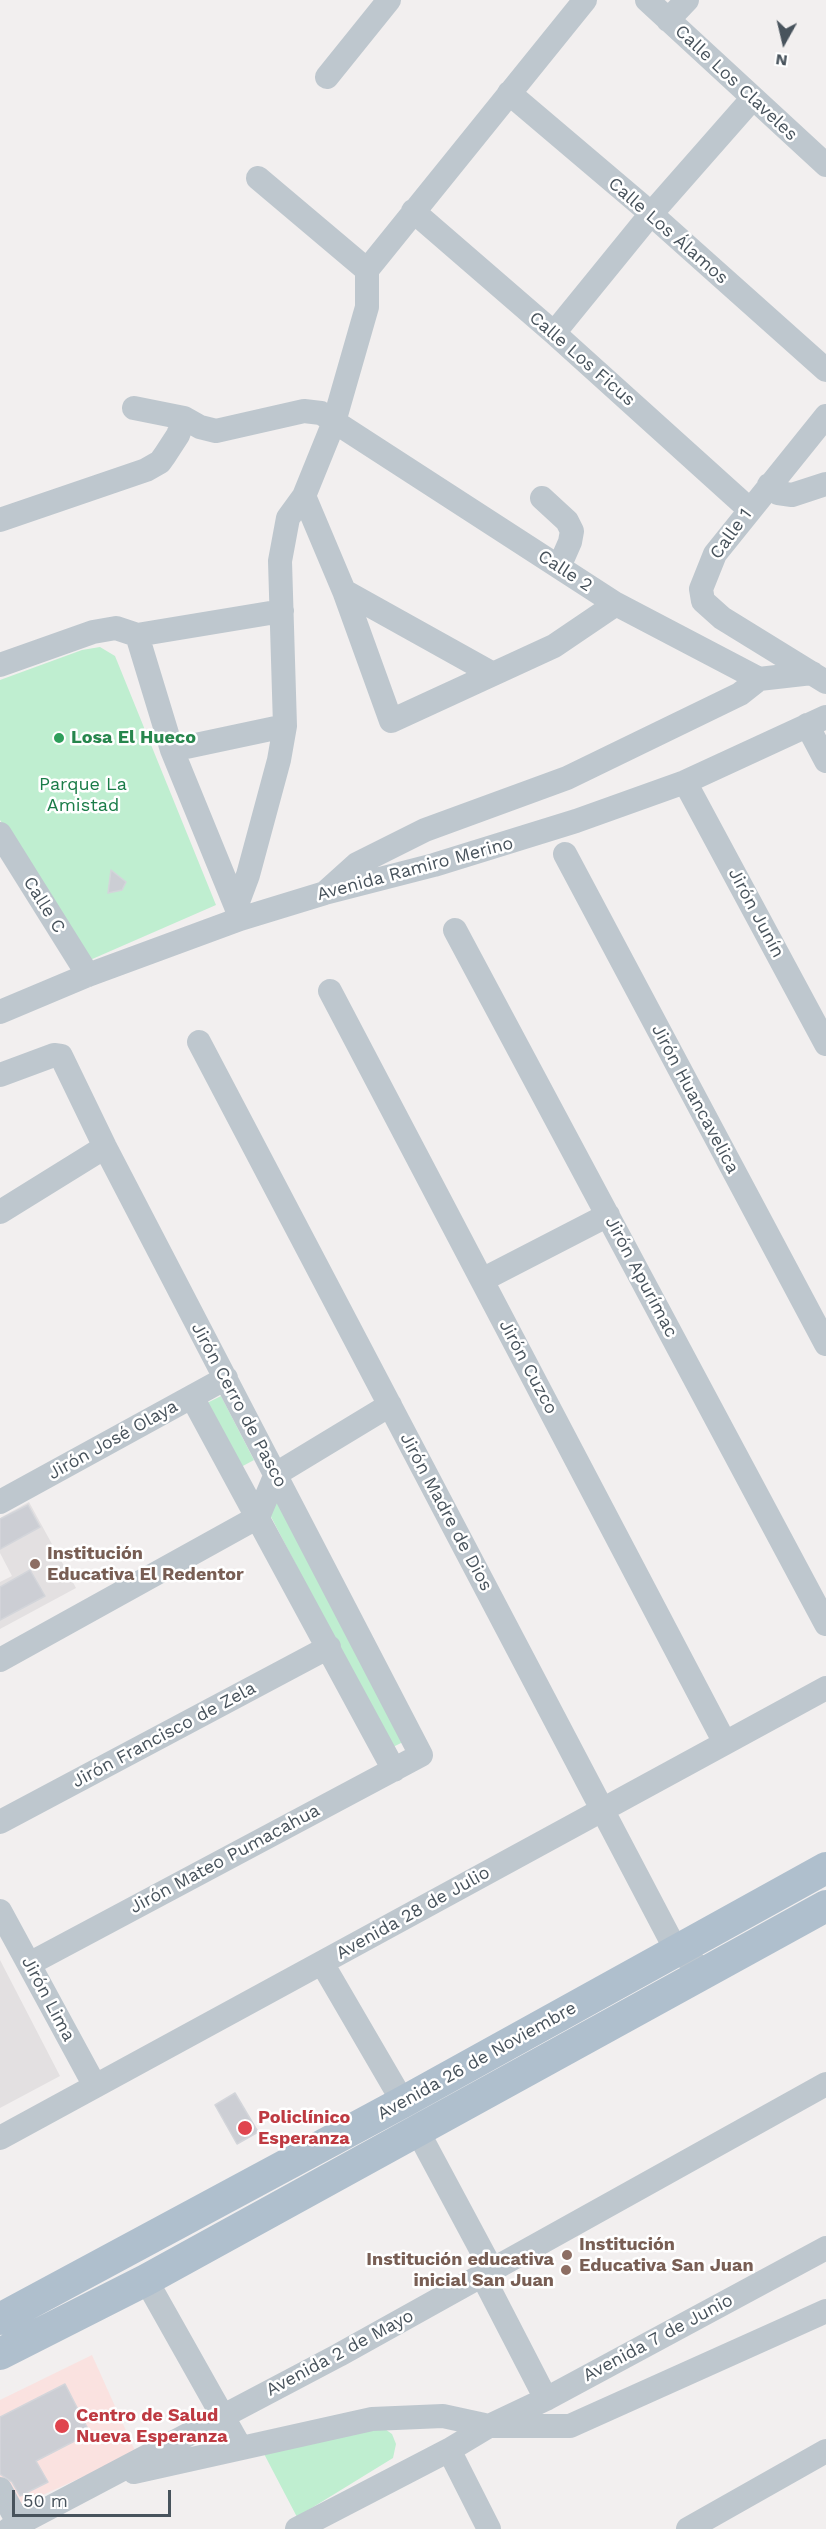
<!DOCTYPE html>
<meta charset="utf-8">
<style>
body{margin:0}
#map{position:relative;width:826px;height:2529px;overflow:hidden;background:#f2efef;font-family:"Work Sans",sans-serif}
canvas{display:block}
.north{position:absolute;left:754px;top:12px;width:60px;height:60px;-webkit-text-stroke:4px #fff;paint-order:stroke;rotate:188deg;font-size:16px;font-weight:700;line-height:24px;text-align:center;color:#48535c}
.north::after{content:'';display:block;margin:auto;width:21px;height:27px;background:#48535c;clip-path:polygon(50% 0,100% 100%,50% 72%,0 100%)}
.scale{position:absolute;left:12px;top:2490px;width:159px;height:27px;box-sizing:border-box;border:3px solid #48535c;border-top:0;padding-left:8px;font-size:18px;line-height:21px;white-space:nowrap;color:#48535c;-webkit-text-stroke:4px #fff;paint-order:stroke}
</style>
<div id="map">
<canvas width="826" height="2529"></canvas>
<div class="north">N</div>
<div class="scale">50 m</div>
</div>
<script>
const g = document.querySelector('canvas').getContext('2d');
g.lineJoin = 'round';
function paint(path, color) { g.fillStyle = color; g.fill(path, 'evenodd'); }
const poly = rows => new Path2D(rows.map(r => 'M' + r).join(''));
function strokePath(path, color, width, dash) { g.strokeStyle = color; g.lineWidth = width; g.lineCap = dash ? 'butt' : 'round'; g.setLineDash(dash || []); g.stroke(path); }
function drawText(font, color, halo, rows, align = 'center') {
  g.font = font + ' "Work Sans",sans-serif'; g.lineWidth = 5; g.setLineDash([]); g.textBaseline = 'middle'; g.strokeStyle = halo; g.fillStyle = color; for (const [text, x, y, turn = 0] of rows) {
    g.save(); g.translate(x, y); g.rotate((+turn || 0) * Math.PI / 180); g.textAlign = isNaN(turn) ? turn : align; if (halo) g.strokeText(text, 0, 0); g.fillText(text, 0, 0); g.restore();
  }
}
paint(poly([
 [29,1502,76,1588,0,1629,0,1582,12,1576,0,1553,0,1518],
 [0,1960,60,2076,0,2108]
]), '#e3e0e1');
paint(poly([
 [92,2355,136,2453,16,2507,0,2479,0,2400]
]), '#fae2e0');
paint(poly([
 [100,647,115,656,216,905,90,960,0,820,0,680,82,650],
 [221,1396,254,1460,241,1467,207,1403],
 [275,1498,405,1741,391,1748,268,1511],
 [382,2427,392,2434,396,2444,393,2458,297,2517,262,2450]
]), '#bfeed0');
const building = poly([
 [111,870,126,882,122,890,108,893,111,870],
 [28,1505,40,1527,0,1549,0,1519,28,1505],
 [30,1570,45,1596,0,1620,0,1587,30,1570],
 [235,2093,258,2132,237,2144,215,2105,235,2093],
 [65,2384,90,2433,36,2461,48,2482,20,2496,12,2482,0,2474,0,2417,65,2384]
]);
paint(building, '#ccced4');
strokePath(building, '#d3d5da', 1.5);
strokePath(poly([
 [647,0,826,165],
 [668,20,687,0],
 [327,77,389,0],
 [509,93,641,205,826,370],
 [413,211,554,333,749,509],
 [367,270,585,0],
 [554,333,650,215,752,99],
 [134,408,184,418,200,427,216,431,304,411,321,413,616,604,759,679,812,673],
 [826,416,715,554,701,589,703,601,722,618,826,682],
 [769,485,778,493,792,495,826,484],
 [304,496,344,591,391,721,554,646,616,604],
 [542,498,567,521,572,531,570,542,559,567],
 [0,520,146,470,160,462,165,455,178,435,184,418],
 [344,591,493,674],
 [137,635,282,611],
 [0,665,93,632,116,628,137,635,172,750,239,914],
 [807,725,826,761],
 [172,750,285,726],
 [685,782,826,1044],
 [0,834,88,975],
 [565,854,826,1344],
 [327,891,357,864,425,830,567,778,740,694,759,679],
 [236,907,248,875,279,760,285,726,280,561,288,518,304,496,334,422,367,307,367,270,258,178],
 [455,930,826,1624],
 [330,991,725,1743],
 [0,1012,88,975,240,919,325,893,434,865,576,821,685,782,826,717],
 [199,1042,676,1950,706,1972],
 [0,1075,54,1055,61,1056,105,1147,421,1755,29,1964],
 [0,1212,105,1147],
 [482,1280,608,1215],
 [192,1397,394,1770],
 [0,1502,226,1378],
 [0,1660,258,1517,276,1474,390,1405],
 [0,1822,329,1647],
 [0,1911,95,2086],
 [322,1963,403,2102],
 [417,2130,492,2270],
 [0,2138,826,1688],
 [482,2275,546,2399],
 [146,2280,240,2447],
 [449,2450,489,2529],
 [134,2472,372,2419,443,2416,489,2426,570,2426,826,2311],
 [0,2489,19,2524],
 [9,2529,339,2355,826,2084],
 [297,2529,449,2450,489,2426,546,2399,826,2248],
 [688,2529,826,2451]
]), '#bec7ce', 24);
strokePath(poly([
 [0,2319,403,2102,826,1868],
 [0,2354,146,2280,826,1906]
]), '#afbfcd', 32);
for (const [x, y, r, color] of [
 [59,738,6,"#2e9e5b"],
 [35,1564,6,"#8d6e63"],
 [245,2128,8,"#e0444e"],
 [567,2255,6,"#8d6e63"],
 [566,2270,6,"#8d6e63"],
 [62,2426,8,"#e0444e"]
]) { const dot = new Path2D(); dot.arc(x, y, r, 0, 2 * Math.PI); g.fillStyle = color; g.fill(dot); strokePath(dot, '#fff', 2); }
drawText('18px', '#48535c', '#fff', [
 ["Calle Los Claveles",736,83,43],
 ["Calle Los Álamos",668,231,41],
 ["Calle Los Ficus",582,359,41],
 ["Calle 1",731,534,-54],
 ["Calle 2",565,571,33],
 ["Avenida Ramiro Merino",415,869,-15],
 ["Calle C",44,905,58],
 ["Jirón Junín",756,913,62],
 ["Jirón Huancavelica",695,1099,62],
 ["Jirón Apurímac",641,1277,62],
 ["Jirón Cuzco",528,1367,62],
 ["Jirón Cerro de Pasco",239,1405,62],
 ["Jirón José Olaya",113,1440,-29],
 ["Jirón Madre de Dios",446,1512,62],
 ["Jirón Francisco de Zela",164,1735,-28],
 ["Jirón Mateo Pumacahua",225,1859,-28],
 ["Avenida 28 de Julio",413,1913,-29],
 ["Jirón Lima",48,1999,62],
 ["Avenida 26 de Noviembre",477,2061,-29],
 ["Avenida 7 de Junio",658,2338,-28],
 ["Avenida 2 de Mayo",340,2353,-28]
]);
drawText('bold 18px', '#27864d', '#fff', [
 ["Losa El Hueco",71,738]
], 'left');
drawText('18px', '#1a7c48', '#fff', [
 ["Parque La",83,785],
 ["Amistad",83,806]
]);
drawText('bold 18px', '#785e54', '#fff', [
 ["Institución",47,1554],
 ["Educativa El Redentor",47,1575],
 ["Institución",579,2245],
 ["Educativa San Juan",579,2266],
 ["Institución educativa",554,2260,"right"],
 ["inicial San Juan",554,2281,"right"]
], 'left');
drawText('bold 18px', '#be3a42', '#fff', [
 ["Policlínico",258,2118],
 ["Esperanza",258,2139],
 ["Centro de Salud",76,2416],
 ["Nueva Esperanza",76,2437]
], 'left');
</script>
